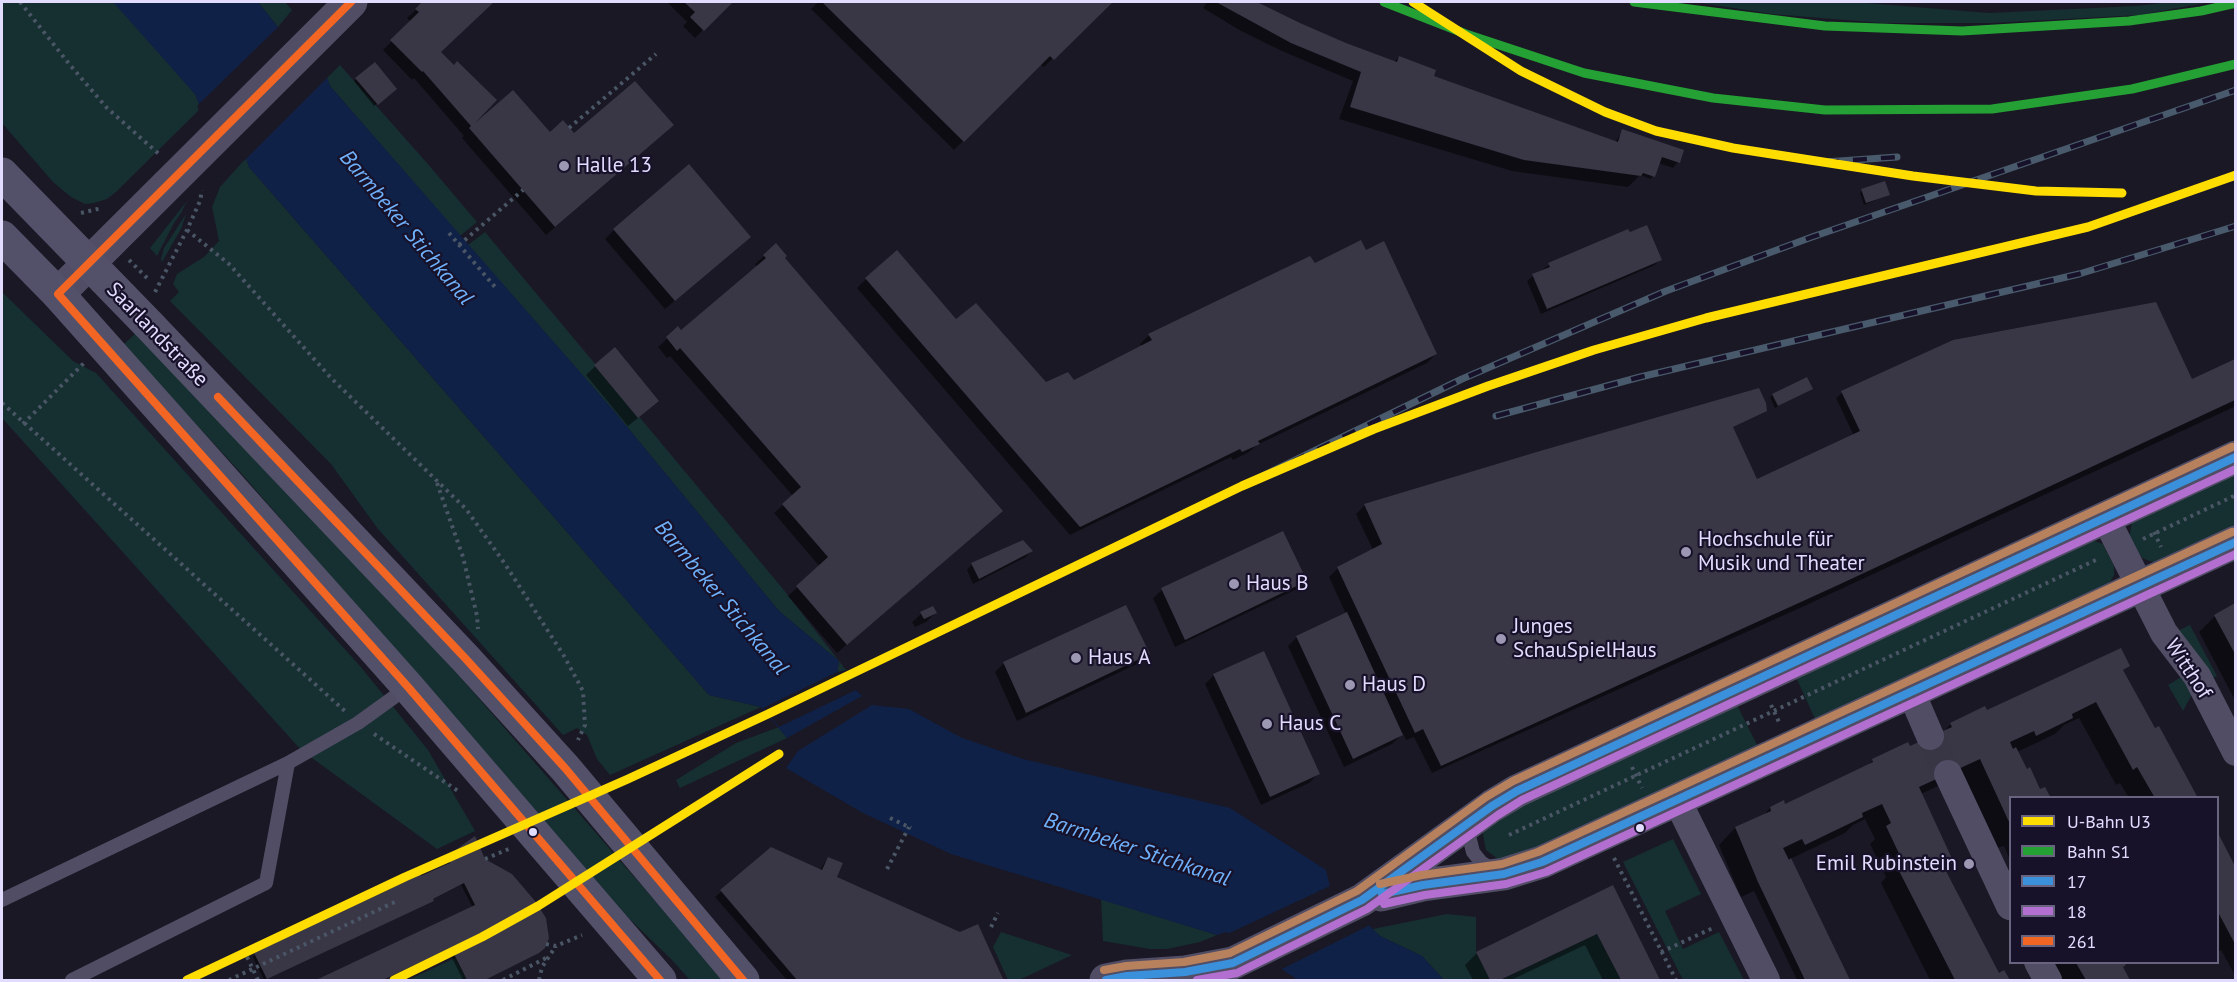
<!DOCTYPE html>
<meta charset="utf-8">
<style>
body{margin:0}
#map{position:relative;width:2237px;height:982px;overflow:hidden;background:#1a1824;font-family:"PT Sans",sans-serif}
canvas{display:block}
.frame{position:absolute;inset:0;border:3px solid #e2dcfe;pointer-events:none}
.legend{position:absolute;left:2009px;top:796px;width:210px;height:168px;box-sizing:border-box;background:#17122a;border:2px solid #68637f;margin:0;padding:8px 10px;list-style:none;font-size:18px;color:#e2dcfe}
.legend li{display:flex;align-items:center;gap:12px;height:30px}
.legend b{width:30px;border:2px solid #68637f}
</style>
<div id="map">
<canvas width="2237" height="982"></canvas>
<div class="frame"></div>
<ul class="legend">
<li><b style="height:8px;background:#fd0"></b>U-Bahn U3</li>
<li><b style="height:8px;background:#24a035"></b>Bahn S1</li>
<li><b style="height:8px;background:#3a90db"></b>17</li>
<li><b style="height:8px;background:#b36fd0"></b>18</li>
<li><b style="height:8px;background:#f26522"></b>261</li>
</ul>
</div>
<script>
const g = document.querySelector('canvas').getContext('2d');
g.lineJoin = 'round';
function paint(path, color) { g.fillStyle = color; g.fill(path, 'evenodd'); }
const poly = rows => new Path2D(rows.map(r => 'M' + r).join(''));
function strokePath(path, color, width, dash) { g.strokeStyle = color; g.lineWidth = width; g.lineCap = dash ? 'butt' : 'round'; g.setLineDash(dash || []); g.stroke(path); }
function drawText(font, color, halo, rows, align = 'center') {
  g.font = font + ' "PT Sans",sans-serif'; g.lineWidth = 4.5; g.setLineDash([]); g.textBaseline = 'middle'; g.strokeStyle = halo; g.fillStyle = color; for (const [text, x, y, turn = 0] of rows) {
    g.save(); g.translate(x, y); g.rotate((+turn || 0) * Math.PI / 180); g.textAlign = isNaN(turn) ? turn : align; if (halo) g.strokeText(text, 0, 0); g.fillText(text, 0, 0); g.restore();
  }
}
paint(poly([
 [2,2,115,2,195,94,199,104,198,111,116,192,107,199,94,203,85,204,71,197,53,182,2,123],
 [258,2,285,2,292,10,278,27],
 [1695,2,1854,2,1989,13,2136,6,2171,2,2210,2,2140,15,1993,23,1882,23,1772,14],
 [340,65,427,163,477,222,460,236,330,86,327,78],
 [246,158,249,167,709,695,761,707,610,775,597,759,587,735,577,728,563,735,378,529,331,464,170,301,179,292,173,284,177,274,204,257,219,241,212,207,220,187],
 [187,201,181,213,174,223,157,256,150,248],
 [186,214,181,229,162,262,161,259,164,248],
 [485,232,783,589,846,670,837,672,839,661,779,611,614,411,468,245],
 [2,292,73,361,96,373,360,666,428,750,475,831,437,849,301,750,2,418],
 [137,332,387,593,724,980,690,980,671,959,617,907,241,473,123,345],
 [2235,469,2235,527,2155,563,2142,558,2129,539,2132,522],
 [2089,539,2103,544,2114,566,2114,575,2109,584,1816,721,1794,673],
 [2190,625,2217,676,2213,678,2175,632],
 [2186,674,2195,689,2183,711,2168,685],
 [1735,701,1758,747,1540,850,1498,859,1486,850,1483,835,1484,829,1495,817],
 [779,727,787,738,680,788,676,780,736,743],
 [1673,839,1701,894,1665,911,1683,949,1719,932,1744,980,1683,980,1623,862],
 [1101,899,1217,935,1200,942,1167,949,1150,949,1103,941],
 [1447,914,1476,917,1476,952,1490,980,1444,980,1422,956,1380,936,1373,929],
 [1001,932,1072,955,1019,980,1008,980,993,947],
 [1597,934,1621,980,1500,980],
 [455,958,467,980,408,980]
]), '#162f31');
paint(poly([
 [113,2,258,2,278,27,327,78,330,86,614,411,779,611,839,661,837,673,872,705,909,709,960,737,1023,759,1230,808,1326,870,1330,887,1380,936,1422,956,1444,980,1298,980,1226,932,1217,935,951,854,863,813,786,768,798,751,761,707,709,695,249,167,246,158,199,104,195,94]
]), '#102147');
paint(poly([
 [278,27,327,78,244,161,197,106],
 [837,672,856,690,779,727,763,708],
 [862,696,872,705,798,751,787,738],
 [1332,885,1372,924,1278,971,1226,936,1221,937]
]), '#1a1824');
paint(poly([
 [424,2,492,2,439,52,476,123,573,135,663,134,546,235,462,138,464,136,414,78,412,80,383,50,411,22,407,18],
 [667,2,731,2,695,38,683,26,687,22],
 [818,2,1110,2,1044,67,1040,64,954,150,811,9],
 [1207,2,1257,2,1299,25,1394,62,1399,57,1432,77,1615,142,1623,131,1678,162,1673,168,1658,163,1651,179,1640,175,1628,187,1512,171,1339,119,1353,81,1282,51,1241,31,1203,8],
 [375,64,395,89,374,106,354,81],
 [1862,190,1888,195,1864,205,1860,193],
 [614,230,740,245,665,309,605,239],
 [1627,231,1660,259,1655,265,1541,314,1527,281,1533,276,1549,265],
 [764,256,783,258,992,519,837,653,788,596,820,567,774,513,793,496,670,356,667,358,658,347,678,329,681,332,757,267,755,264],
 [1314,265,1436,354,1427,363,1257,445,1249,452,1233,460,1231,457,1070,535,857,288,866,279,956,321,1046,384,1073,382,1142,347,1140,344,1149,335],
 [614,349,649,409,628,426,586,375],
 [2236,360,2236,406,1800,608,1432,773,1414,737,1406,740,1403,733,1392,744,1344,767,1288,646,1297,637,1346,614,1329,577,1338,568,1373,550,1356,514,1365,505,1730,428,1756,482,1854,436,1836,398,1842,393,2191,381],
 [1811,389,1775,408,1770,397,1773,395],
 [1283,533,1306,580,1297,589,1175,647,1153,598,1162,590],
 [1031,551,1026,557,973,584,967,570,972,564],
 [2236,605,2236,702,2199,632,2215,616],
 [935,613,926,622,915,627,912,622,921,614],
 [1148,654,1139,663,1017,721,995,672,1004,663],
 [2128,666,2122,671,2155,731,2197,798,2129,798,2120,783,2116,785,2079,718,2064,725,2055,734,2017,752,2010,798,2010,860,2004,846,1997,848,1963,774,1921,794,1952,863,1944,871,1998,975,2004,972,2008,980,1930,980,1881,883,1886,877,1870,844,1875,839,1865,819,1853,825,1845,833,1790,859,1848,980,1797,980,1754,891,1741,897,1719,845,1735,828,1763,816,1770,808,1785,806,1866,767,1872,761,1907,744,1909,748,1942,733,1951,724],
 [1214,675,1318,774,1309,783,1261,805,1205,684],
 [2218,836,2236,868,2236,977,2221,950,2218,952],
 [771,849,819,871,828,858,835,877,1001,979,1000,980,787,980,715,897],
 [448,857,484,860,535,955,484,980,463,980,448,950,383,980,319,980,473,908,461,885,431,900,429,903,264,980,253,957,255,954,448,865,445,860],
 [1613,887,1659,980,1603,980,1585,945,1511,980,1473,980,1465,965,1477,953],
 [2051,962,2123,962,2124,965,2121,968,2128,980,2061,980]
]), '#0007');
paint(poly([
 [422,2,494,2,441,52,454,65,457,61,497,100,475,123,513,90,550,132,563,120,574,133,635,81,674,125,555,227,469,128,471,126,423,71,422,72,390,40,419,12,415,9],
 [684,2,733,2,704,31,690,17,695,12],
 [822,2,1113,2,1054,60,1050,56,964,142],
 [1216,2,1257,2,1300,23,1346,43,1397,62,1399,56,1436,70,1434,76,1618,142,1622,129,1684,150,1680,163,1662,157,1655,177,1643,173,1641,176,1524,160,1350,107,1361,72,1291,43],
 [375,62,397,89,378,105,355,78],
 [689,164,751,237,675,301,613,229],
 [1885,181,1890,195,1866,203,1861,189],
 [1647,225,1662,260,1547,309,1532,274,1550,267,1548,263,1628,229,1630,232],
 [1361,240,1366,250,1384,241,1437,354,1258,441,1260,444,1242,452,1240,449,1080,527,865,278,897,250,956,319,976,303,1046,382,1068,372,1074,380,1152,340,1148,334,1310,256,1315,263],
 [776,243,787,256,785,258,1003,511,847,645,796,586,828,557,782,504,801,487,680,348,677,351,666,337,678,326,681,330,766,258,763,255],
 [2156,302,2192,379,2235,359,2235,400,1836,586,1441,766,1423,729,1415,733,1337,567,1382,544,1364,504,1540,451,1759,388,1766,403,1767,411,1733,427,1757,479,1860,431,1841,391,1953,340],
 [615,347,659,401,638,418,594,365],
 [1807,377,1813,389,1778,406,1772,394],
 [1283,531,1307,581,1185,640,1161,588],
 [1023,540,1033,551,979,579,971,563],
 [2235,603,2235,654,2214,615],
 [1126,605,1150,654,1026,713,1003,662],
 [933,606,937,613,924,619,920,612],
 [1347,612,1403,735,1353,759,1296,636],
 [2121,648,2130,666,2123,670,2155,728,2159,726,2198,798,2155,798,2137,767,2133,770,2096,702,2072,714,2073,718,2036,736,2034,731,2010,742,2013,749,2016,747,2027,769,2030,767,2040,789,2045,787,2051,798,2010,798,2010,824,1980,759,1919,787,1954,863,1944,867,1948,875,1999,973,2004,970,2010,980,1955,980,1896,865,1903,862,1886,826,1891,823,1882,804,1862,813,1863,817,1805,845,1802,839,1783,848,1789,860,1791,858,1850,980,1805,980,1758,882,1735,827,1771,811,1770,807,1784,800,1785,804,1873,762,1872,759,1908,742,1910,746,1952,727,1950,723,1985,706,1987,710],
 [1264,651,1320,774,1270,797,1213,674],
 [2218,833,2235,866,2235,944,2218,912],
 [475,836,485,859,512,874,535,901,546,918,549,938,545,948,539,953,485,980,467,980,451,948,383,980,316,980,475,905,464,883,433,899,434,901,267,979,254,953,421,874,421,876,450,863,447,856],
 [771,847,822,870,828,857,843,863,837,877,960,932,978,924,1003,979,797,980,720,890],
 [1613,885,1660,980,1621,980,1597,934,1500,980,1490,980,1476,952],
 [2076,963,2125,963,2126,965,2123,967,2130,980,2086,980]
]), '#393646');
strokePath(poly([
 [1930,736,1948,774]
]), '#383545', 28, [28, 14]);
strokePath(poly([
 [20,2,70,65,107,108,160,155],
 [569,128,656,54],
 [81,213,102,208],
 [187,230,229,264,332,379,466,509,505,564,564,656,583,691,585,725,578,740],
 [449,233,495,287],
 [459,245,523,190],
 [129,260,147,278],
 [155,292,187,230,200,201,202,190],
 [2,403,345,711],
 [23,424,84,363],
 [437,483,463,557,477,616,478,629],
 [2154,532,2161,547],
 [2143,539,2236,495],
 [1771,705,1779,722],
 [374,734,458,791],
 [1632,767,1642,788],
 [890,818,911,828],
 [1509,835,2098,559],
 [1614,858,1676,980],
 [485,859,511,848],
 [887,869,909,827],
 [991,927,998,913],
 [546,944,556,946,582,935],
 [1661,952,1713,928],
 [247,957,258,980],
 [229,980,395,902],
 [503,980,548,957],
 [539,980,542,967,556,946]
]), '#4a5665', 4, [3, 4.5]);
strokePath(poly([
 [1472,824,1469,836,1473,852,1481,862,1493,870],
 [2,900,288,763,358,723,408,687],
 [72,980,266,883,288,763]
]), '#504d65', 14);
strokePath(poly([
 [2105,517,2164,633,2197,676,2236,752],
 [1911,692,1930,736],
 [1948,774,2010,906],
 [1677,800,1766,980],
 [2038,962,2048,980]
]), '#504d65', 28);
strokePath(poly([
 [58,294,351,2],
 [1381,895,1423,885,1504,874,1542,862,2236,542],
 [1106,980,1127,976,1185,972,1233,963,1362,900,1492,806,1517,791,2236,457]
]), '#504d65', 33);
strokePath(poly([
 [2,174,150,326,465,658,565,768,743,980],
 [2,237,58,294,408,687,660,980]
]), '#53506a', 33);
const rail = poly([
 [1825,162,1897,157],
 [1496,416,1640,377,2079,274,2236,226],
 [1242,486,1462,379,1666,291,1812,237,2236,90]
]);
strokePath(rail, '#495a6c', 7);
strokePath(rail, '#17122a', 4.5, [14]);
strokePath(poly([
 [1382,894,1423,885,1504,874,1542,862,2236,542],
 [1106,980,1127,976,1185,972,1233,963,1362,900,1492,806,1517,791,2236,457]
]), '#3a90db', 8);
strokePath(poly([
 [1384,904,1425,895,1506,884,1546,872,2236,554],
 [1197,980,1237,973,1367,909,1498,815,1522,800,2236,469]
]), '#b36fd0', 8);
strokePath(poly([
 [351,2,58,294,408,687,660,980],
 [218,397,465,658,565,768,743,980]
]), '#f26522', 8);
strokePath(poly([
 [1380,884,1422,875,1502,864,1538,852,2232,532],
 [1104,970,1126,966,1184,962,1230,953,1357,891,1486,797,1513,781,2232,447]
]), '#b6815c', 8);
strokePath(poly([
 [1384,2,1466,34,1584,73,1713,98,1825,110,1992,109,2132,89,2236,64],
 [1634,2,1825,26,1962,31,2129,21,2201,11,2236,3]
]), '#24a035', 9);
strokePath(poly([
 [1413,2,1521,71,1605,112,1656,131,1733,148,1913,176,2036,191,2122,193],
 [187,980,405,877,628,779,768,714,1242,486,1374,429,1488,386,1594,350,1706,318,2088,227,2236,175],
 [394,980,482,937,538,906,779,754]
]), '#fd0', 9);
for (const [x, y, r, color] of [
 [564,166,6,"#9c97b2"],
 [1686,552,6,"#9c97b2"],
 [1234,584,6,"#9c97b2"],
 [1501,639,6,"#9c97b2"],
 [1076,658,6,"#9c97b2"],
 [1350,685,6,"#9c97b2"],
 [1267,724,6,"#9c97b2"],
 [1640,828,5,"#e2dcfe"],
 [533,832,5,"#e2dcfe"],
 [1969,864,6,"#9c97b2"]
]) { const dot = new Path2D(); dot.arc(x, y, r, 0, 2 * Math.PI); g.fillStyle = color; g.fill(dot); strokePath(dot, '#17122a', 2); }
drawText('21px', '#e2dcfe', '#17122a', [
 ["Halle 13",576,166],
 ["Hochschule für",1698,540],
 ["Musik und Theater",1698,564],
 ["Haus B",1246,584],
 ["Junges",1513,627],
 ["SchauSpielHaus",1513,651],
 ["Haus A",1088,658],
 ["Haus D",1362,685],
 ["Haus C",1279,724],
 ["Emil Rubinstein",1957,864,"right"]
], 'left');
drawText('21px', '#e2dcfe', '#17122a', [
 ["Saarlandstraße",157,335,46],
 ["Witthof",2188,669,57]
]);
drawText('italic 22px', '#6eb0fa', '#17122a', [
 ["Barmbeker Stichkanal",406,228,50],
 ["Barmbeker Stichkanal",721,598,50],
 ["Barmbeker Stichkanal",1137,850,18]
]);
</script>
